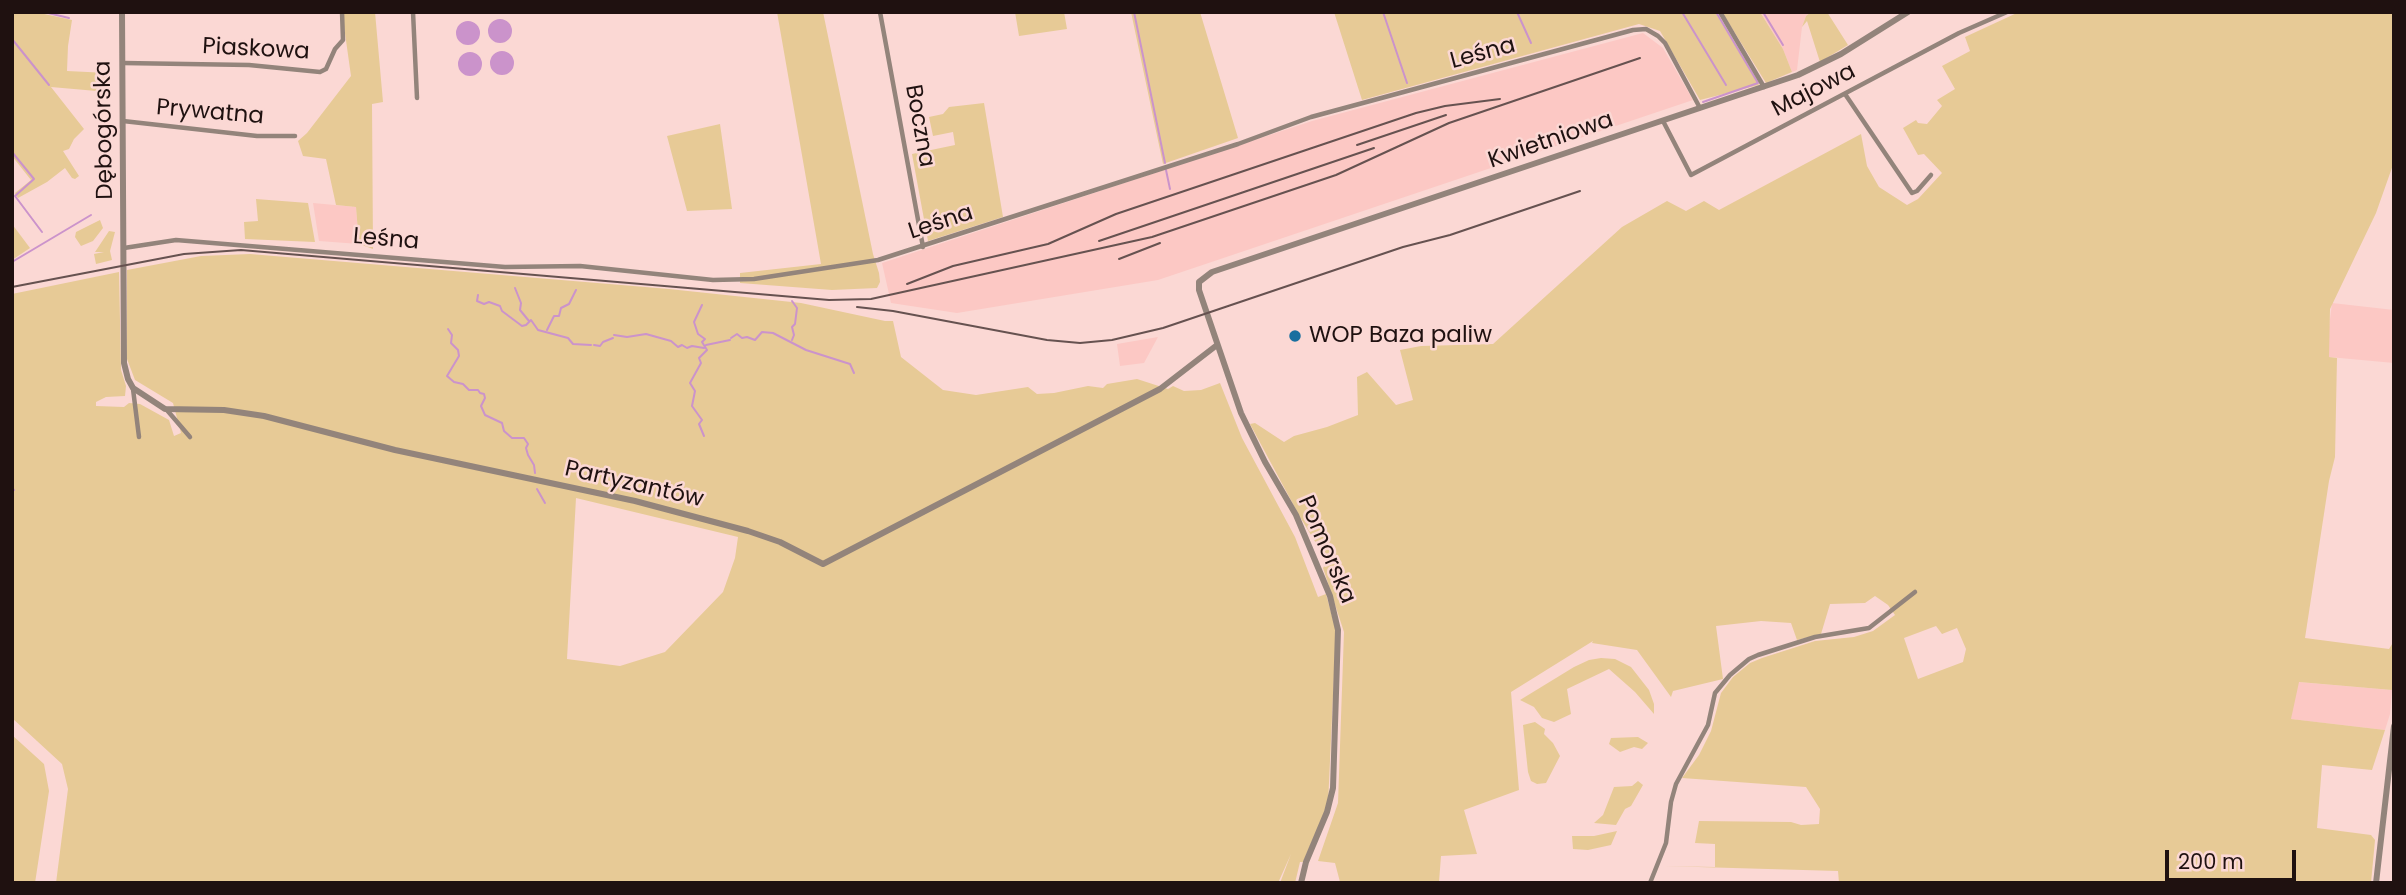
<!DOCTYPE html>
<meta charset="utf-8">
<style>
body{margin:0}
#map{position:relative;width:2406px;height:895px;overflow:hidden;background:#fbd8d4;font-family:Poppins,sans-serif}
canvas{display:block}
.frame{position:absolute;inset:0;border:14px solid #1f1110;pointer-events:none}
.scale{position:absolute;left:2165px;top:850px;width:131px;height:32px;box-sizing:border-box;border:4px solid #1f1110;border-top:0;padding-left:9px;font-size:21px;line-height:24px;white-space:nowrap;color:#1f1110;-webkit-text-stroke:5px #fbd8d4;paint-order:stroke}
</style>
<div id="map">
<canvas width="2406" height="895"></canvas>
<div class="frame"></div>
<div class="scale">200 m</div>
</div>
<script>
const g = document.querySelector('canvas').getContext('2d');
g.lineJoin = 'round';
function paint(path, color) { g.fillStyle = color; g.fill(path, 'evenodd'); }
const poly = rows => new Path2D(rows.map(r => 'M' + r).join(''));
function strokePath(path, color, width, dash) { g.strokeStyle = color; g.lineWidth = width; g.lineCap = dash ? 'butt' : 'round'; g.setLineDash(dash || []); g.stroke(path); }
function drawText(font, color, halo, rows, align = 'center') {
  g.font = font + ' Poppins,sans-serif'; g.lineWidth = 5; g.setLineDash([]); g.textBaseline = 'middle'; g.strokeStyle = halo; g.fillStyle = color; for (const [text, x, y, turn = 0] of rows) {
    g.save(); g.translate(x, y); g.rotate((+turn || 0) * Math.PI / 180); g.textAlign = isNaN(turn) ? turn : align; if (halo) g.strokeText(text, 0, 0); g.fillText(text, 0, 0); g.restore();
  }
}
paint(poly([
 [1760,12,1811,12,1806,16,1802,27,1797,70,1792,72,1783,49],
 [1643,33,1663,48,1693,100,1158,280,957,313,891,303,882,263,1312,121],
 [313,203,356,207,359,244,319,241],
 [2332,303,2394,310,2394,363,2329,357,2329,327],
 [1158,337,1144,363,1120,366,1117,344],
 [2298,682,2392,690,2390,714,2385,730,2290,719]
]), '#fcc8c4');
paint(poly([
 [12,12,35,12,72,20,68,46,67,71,108,73,108,92,51,87,84,129,74,139,69,149,63,151,79,176,75,179,72,178,65,168,47,182,18,198,15,193,31,180,12,156],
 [342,12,375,12,383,102,372,104,373,249,359,244,356,207,336,205,326,159,303,156,298,141,307,133,351,76],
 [777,12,823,12,873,254,879,273,880,282,877,288,832,290,740,283,740,273,821,264],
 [1015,12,1064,12,1067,29,1019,36],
 [1131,12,1200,12,1238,138,1163,164],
 [1334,12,1715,12,1759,85,1700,100,1660,31,1639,24,1362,100],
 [1722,12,1760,12,1783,49,1792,72,1766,83],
 [1811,12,1827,12,1848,45,1820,62,1807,21,1802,27,1806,16],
 [2019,12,2394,12,2394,162,2376,213,2330,309,2329,357,2337,358,2335,457,2329,481,2305,638,2389,649,2394,641,2392,690,2299,682,2291,719,2385,730,2372,770,2322,765,2317,828,2371,835,2375,840,2371,883,1839,883,1838,871,1663,866,1715,867,1715,844,1695,843,1699,821,1791,822,1801,825,1819,824,1820,809,1806,787,1682,778,1699,755,1711,731,1721,693,1733,677,1750,663,1762,658,1815,641,1854,637,1873,631,1895,615,1888,605,1875,596,1865,603,1830,604,1821,634,1797,640,1791,623,1761,621,1716,626,1723,679,1673,691,1671,697,1637,650,1592,643,1593,641,1511,692,1519,790,1464,810,1477,854,1441,856,1439,882,1340,882,1335,863,1318,861,1338,803,1344,632,1323,568,1327,561,1300,517,1250,424,1255,423,1284,442,1294,436,1327,427,1358,415,1357,377,1367,372,1396,405,1413,400,1400,350,1421,346,1493,344,1622,227,1667,201,1686,211,1704,201,1719,210,1861,134,1867,166,1879,187,1907,205,1918,199,1942,173,1924,154,1918,155,1903,128,1916,120,1918,123,1927,124,1942,106,1937,100,1955,89,1942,66,1970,51,1965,37],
 [1936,626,1942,634,1957,628,1966,649,1963,662,1918,679,1904,638],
 [984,103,1003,217,928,241,912,154,955,145,953,132,933,136,929,117,943,114,949,107],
 [720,124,732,209,687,211,667,136],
 [256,199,308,203,315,242,245,239,244,222,258,221],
 [100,220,103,228,93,241,81,246,75,237,76,232],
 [12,224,30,248,12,260],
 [109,231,115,232,110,251,112,260,96,264,94,254,104,252,95,252],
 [250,254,669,289,801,303,885,321,893,321,901,357,943,390,976,395,1028,387,1037,394,1054,393,1088,386,1103,388,1107,384,1137,379,1168,389,1173,386,1184,391,1201,390,1220,383,1242,438,1295,537,1318,597,1326,594,1336,631,1328,804,1303,862,1300,862,1295,883,1280,883,1291,854,1278,883,56,883,68,789,62,764,12,718,12,294,119,272,121,370,126,386,125,396,106,397,96,402,96,406,124,407,129,403,140,404,169,420,174,436,181,433,173,403,135,380,127,359,127,270,201,256],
 [576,498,738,537,735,558,723,592,665,652,620,666,567,659],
 [1601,658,1615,659,1631,667,1649,690,1654,704,1654,714,1635,692,1609,669,1567,689,1571,714,1554,722,1542,718,1534,707,1520,700,1574,667,1589,660],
 [1535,722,1545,729,1544,734,1553,743,1560,756,1546,783,1537,784,1531,781,1528,772,1523,725],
 [12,735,44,764,49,791,35,883,12,883],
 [1638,737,1648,743,1642,749,1634,747,1620,752,1609,744,1611,738],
 [1638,781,1643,785,1631,806,1625,809,1616,825,1594,823,1603,815,1614,787,1632,786],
 [1617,831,1611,845,1588,850,1573,849,1572,836,1594,836]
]), '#e7ca96');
paint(poly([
 '488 31a12 12 0 1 1 24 0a12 12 0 1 1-24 0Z',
 '456 33a12 12 0 1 1 24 0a12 12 0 1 1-24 0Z',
 '490 63a12 12 0 1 1 24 0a12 12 0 1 1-24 0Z',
 '458 64a12 12 0 1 1 24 0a12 12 0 1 1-24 0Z'
]), '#cb93cb');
strokePath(poly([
 [44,12,69,18],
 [1134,12,1165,163],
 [1383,12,1407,83],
 [1517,12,1531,43],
 [1682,12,1726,85],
 [1763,12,1783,45],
 [12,39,49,85],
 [1703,102,1758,83,1716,12],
 [12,152,34,179,15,196,42,232],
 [1166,170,1170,189],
 [12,262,91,215],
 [515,288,521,303,520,310,529,321],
 [478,295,477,301,484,304,489,302,500,306,502,311,522,326,526,325,531,320,538,330,568,338,573,344,591,345],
 [792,301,797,308,795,324,792,327,794,335,792,340],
 [702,305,694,322,698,334,705,339,702,342,707,350,699,358,701,363,690,383,695,391,692,406,702,420,699,424,704,436],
 [448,329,452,335,451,343,458,350,459,356,447,376,454,382,463,384,469,390,478,390,480,393,484,394,485,398,481,406,485,415,502,423,504,431,512,438,524,438,528,444,526,448,528,455,534,465,535,473],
 [547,330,554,316,559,316,561,308,569,304,576,290],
 [614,335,627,337,646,334,671,341,678,347,682,345,687,348,692,346,704,348],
 [731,338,737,334,742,338,747,337,755,340,762,332,773,333,806,350,850,364,854,373],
 [594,345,600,346,603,342,613,338],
 [706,345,730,340],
 [12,488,14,490],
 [537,489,545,503]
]), '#cb93cb', 2);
strokePath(poly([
 [413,12,417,98],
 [880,12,923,247],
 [1720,12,1764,87],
 [123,63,249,65,320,72,326,69,335,49,343,40,342,12],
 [1845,94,1912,193,1917,191,1931,175],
 [123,121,257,136,295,136],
 [1663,121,1691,175,1959,33,2007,12],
 [124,248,176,240,505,267,580,266,713,280,754,279,878,260,1238,144,1311,117,1633,30,1646,29,1658,36,1665,43,1700,108],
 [133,389,139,437],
 [166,409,190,437],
 [1650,883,1666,843,1671,802,1676,784,1708,725,1715,693,1730,675,1749,659,1758,655,1815,637,1869,628,1915,592]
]), '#93847b', 4.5);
strokePath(poly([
 [122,12,124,363,128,379,133,388,165,409,224,410,264,416,395,450,635,501,748,531,780,542,823,564,1160,389,1217,345],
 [1301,883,1306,862,1327,812,1333,788,1338,630,1330,596,1296,515,1265,462,1241,413,1199,290,1199,282,1212,272,1798,75,1841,54,1908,12],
 [2376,883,2394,726]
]), '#93847b', 6);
strokePath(poly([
 [1357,145,1446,115],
 [1099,241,1374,148],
 [1119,259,1160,243],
 [907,284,953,266,1048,244,1116,214,1416,113,1445,106,1500,99],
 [12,287,184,254,241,250,829,300,871,299,1152,237,1336,175,1449,123,1640,58],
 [857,307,893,311,1047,340,1080,343,1112,340,1163,328,1403,247,1450,235,1580,191]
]), '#665250', 2);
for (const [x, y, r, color] of [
 [1295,336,7,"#186f9f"]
]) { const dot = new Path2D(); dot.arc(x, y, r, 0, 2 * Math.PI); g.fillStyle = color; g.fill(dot); strokePath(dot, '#fbd8d4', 2.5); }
drawText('23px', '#1f1110', '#fbd8d4', [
 ["Piaskowa",256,50,3],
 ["Leśna",1483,54,-15],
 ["Majowa",1814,91,-27],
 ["Prywatna",210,113,5],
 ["Boczna",919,126,80],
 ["Dębogórska",105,130,-91],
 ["Kwietniowa",1551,141,-19],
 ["Leśna",941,223,-18],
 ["Leśna",386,240,5],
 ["Partyzantów",634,485,13],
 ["Pomorska",1326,550,67]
]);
drawText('23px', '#1f1110', '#fbd8d4', [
 ["WOP Baza paliw",1309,336]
], 'left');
</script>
